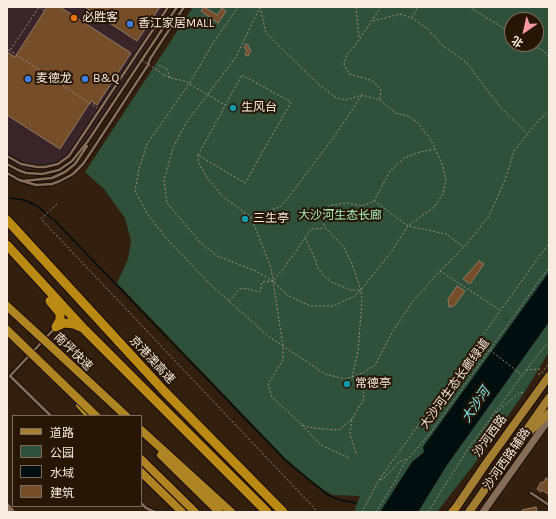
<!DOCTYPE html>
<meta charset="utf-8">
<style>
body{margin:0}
#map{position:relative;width:556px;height:519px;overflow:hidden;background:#321f0e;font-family:Karla,"Noto Sans SC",sans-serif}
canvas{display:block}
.frame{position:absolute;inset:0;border:8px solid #f8ebe0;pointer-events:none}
.legend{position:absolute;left:12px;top:415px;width:130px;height:92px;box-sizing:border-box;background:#281605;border:1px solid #7b6b5d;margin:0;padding:5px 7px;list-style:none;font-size:12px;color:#f8ebe0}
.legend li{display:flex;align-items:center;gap:8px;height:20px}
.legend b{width:20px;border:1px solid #7b6b5d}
.north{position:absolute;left:504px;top:12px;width:40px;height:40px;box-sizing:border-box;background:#281605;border:1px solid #7b6b5d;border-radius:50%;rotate:214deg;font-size:11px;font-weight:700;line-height:16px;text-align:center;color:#f8ebe0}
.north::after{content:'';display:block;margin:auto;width:14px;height:18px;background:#f49b9f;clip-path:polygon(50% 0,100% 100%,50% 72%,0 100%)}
</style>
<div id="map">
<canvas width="556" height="519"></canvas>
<div class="frame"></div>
<ul class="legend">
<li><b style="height:5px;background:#a47f31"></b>道路</li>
<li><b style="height:11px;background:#2f513b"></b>公园</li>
<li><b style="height:11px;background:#000e0f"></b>水域</li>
<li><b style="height:11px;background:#754e29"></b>建筑</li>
</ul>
<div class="north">北</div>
</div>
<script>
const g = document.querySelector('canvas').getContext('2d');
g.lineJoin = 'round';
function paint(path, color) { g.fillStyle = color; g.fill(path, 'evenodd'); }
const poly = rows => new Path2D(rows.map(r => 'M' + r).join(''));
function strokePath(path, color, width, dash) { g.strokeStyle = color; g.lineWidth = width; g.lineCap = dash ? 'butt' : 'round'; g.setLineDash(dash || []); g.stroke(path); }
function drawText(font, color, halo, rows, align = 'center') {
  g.font = font + ' Karla,"Noto Sans SC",sans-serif'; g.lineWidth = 4; g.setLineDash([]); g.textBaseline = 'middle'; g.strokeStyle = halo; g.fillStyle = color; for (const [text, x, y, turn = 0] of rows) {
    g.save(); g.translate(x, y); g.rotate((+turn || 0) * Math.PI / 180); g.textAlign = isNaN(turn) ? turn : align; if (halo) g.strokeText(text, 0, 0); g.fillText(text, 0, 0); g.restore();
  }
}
paint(poly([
 [7,7,172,7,88,136,70,158,62,164,44,170,26,169,16,165,7,159]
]), '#392529');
paint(poly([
 [193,7,549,7,549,352,524,393,475,463,437,512,354,512,360,496,333,495,324,490,308,478,284,457,117,283,128,259,131,241,125,218,104,189,85,172],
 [512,20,536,20,536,44,512,44]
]), '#2f513b');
paint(poly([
 [549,272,549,322,447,465,418,512,380,512,412,462,424,452,423,447]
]), '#000e0f');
strokePath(poly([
 [10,198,24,200,37,206,56,222,286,461,328,495,340,500,356,503]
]), '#000e0f', 1.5);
const building = poly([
 [47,7,60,7,131,53,97,105,91,101,60,149,7,115,7,52,15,57,47,7],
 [85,7,160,7,137,41,85,7],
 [204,7,217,15,222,8,226,11,218,23,201,11,204,7],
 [246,44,249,46,248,48,251,50,248,56,245,55,247,50,244,48,246,44],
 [244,214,250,218,246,224,240,220,244,214],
 [479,261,484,264,470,284,463,279,479,261],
 [457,286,465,291,454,306,449,307,448,299,457,286],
 [344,381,349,381,350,387,345,387,344,381],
 [546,478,549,480,549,495,542,490,541,492,537,489,541,482,543,483,546,478],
 [536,507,537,512,522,512,522,510,536,507]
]);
paint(building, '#754e29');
strokePath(building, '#917a66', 1);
const service = poly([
 [7,156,21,164,37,167,45,167,58,164,69,156,168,7],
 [7,164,18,170,26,173,42,174,59,170,72,161,88,141,177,7],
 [7,173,19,180,36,185,52,184,60,181,73,174,83,164,95,146,148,65,150,59,184,7],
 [23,181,52,178,65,172,75,164,87,146],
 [51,416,10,376,55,328],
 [531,493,549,505],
 [141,503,146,508,155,512]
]);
const tertiary = poly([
 [7,506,12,512]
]);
const secondary = poly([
 [483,512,549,419]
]);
const primary = poly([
 [531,430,549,413],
 [453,512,487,462,549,376],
 [469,512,549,398]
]);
const trunk = poly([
 [57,352,126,416],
 [80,405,90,416],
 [141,430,231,512],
 [161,455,219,512],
 [141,459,195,512],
 [141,472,182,512],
 [452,512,455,509]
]);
const motorway = poly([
 [7,220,165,392,283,512],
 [7,245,84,329,267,512],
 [50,301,60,313,60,320,56,327],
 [56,327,64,323,74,324,81,327]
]);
strokePath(service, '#190900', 4.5);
strokePath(tertiary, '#190900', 8);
strokePath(secondary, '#190900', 9);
strokePath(primary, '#190900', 10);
strokePath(trunk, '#190900', 10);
strokePath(motorway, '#190900', 11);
strokePath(poly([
 [39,7,45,11],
 [238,7,213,43,189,84,147,144,139,169,135,191,148,215,167,239,211,285,268,336,325,374,345,379,363,373,375,365,393,331,413,301,440,271,464,247,489,216,505,180,514,151,538,121,549,111],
 [260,7,266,33,317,83,335,97,346,100,362,95,380,100,395,113,408,116,417,122,431,140,442,164,446,180,443,194,434,207,408,226,392,251,361,290,353,297,333,306,310,306,287,295,273,281,256,271,217,256,201,243,167,203,164,180,173,148,186,123,236,57,260,7],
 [356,7,359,38],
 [469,7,512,33],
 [412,17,418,7],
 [373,21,400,14,412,18,428,29,442,45,466,62,500,107,527,133],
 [531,44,544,51,549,58],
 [9,50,97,108],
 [7,51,11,49,39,7],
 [159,65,167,69,170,78],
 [164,75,170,78,185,81,225,105],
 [242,75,291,102,245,183,198,155,242,75],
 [380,99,381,90,373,81,349,74,344,64,347,54,354,47,381,7],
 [198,155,198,162,206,176,222,196,251,217,271,268,283,346,283,360,268,384,272,397,302,425,313,428,339,430,352,419],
 [374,201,408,226,446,234,464,247],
 [57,204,41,219,318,512],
 [254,224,270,210,280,207,288,198,333,138,362,95],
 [305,238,316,261,317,267,323,275,331,282,351,290,360,290],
 [440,271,500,310],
 [229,301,240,289,243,288,260,292,262,282,273,281,287,264,311,229,324,228],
 [490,350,522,375],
 [526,370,542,369],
 [538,374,541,374,549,363],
 [493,415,519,393,525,392],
 [302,425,321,445,349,458],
 [356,453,350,434,352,419,364,399,363,390,352,377,358,351,362,301,361,290,352,264,344,247,325,228,323,220,325,211,330,205,348,203,362,206,374,201,390,171,404,158,420,152,435,149],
 [380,480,384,478,399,462,407,459],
 [362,512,379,480,549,243],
 [376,512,395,482,403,465,431,432,549,267],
 [428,512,468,449,526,370,549,341]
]), '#9b8c7e', 1, [2, 2]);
strokePath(service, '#846e5a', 2.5);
strokePath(tertiary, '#846e5a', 6);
strokePath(secondary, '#846e5a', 7);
strokePath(primary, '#a47f31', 8);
strokePath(trunk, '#af8423', 8);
strokePath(motorway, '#ba8a15', 9);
const trunkBridge = poly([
 [7,306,57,352],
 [7,330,96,416]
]);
strokePath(trunkBridge, '#190900', 10, []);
strokePath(poly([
 [142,60,164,75]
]), '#9b8c7e', 1, [2, 2]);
strokePath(trunkBridge, '#af8423', 8);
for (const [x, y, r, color] of [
 [74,18,4,"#e8710a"],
 [130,24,4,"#3f7fe0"],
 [28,79,4,"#3f7fe0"],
 [85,79,4,"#3f7fe0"],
 [233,108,4,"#0f9aa8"],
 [245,219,4,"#0f9aa8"],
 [347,384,4,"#0f9aa8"]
]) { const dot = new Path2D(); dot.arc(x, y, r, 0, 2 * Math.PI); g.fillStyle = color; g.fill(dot); strokePath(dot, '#281605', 1.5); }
drawText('12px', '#f8ebe0', '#281605', [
 ["必胜客",82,18],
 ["香江家居MALL",138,24],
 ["麦德龙",36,79],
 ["B&Q",93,79],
 ["生风台",241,108],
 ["三生亭",253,219],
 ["常德亭",355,384]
], 'left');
drawText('12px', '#a5f2bf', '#281605', [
 ["大沙河生态长廊",340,216]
]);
drawText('12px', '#f8ebe0', '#281605', [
 ["南坪快速",73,352,44],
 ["京港澳高速",152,360,47],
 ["大沙河生态长廊绿道",455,384,-54],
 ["沙河西路",490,436,-54],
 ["沙河西路辅路",507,459,-55]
]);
drawText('italic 13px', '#7ff0f3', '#281605', [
 ["大沙河",476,405,-56]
]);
</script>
